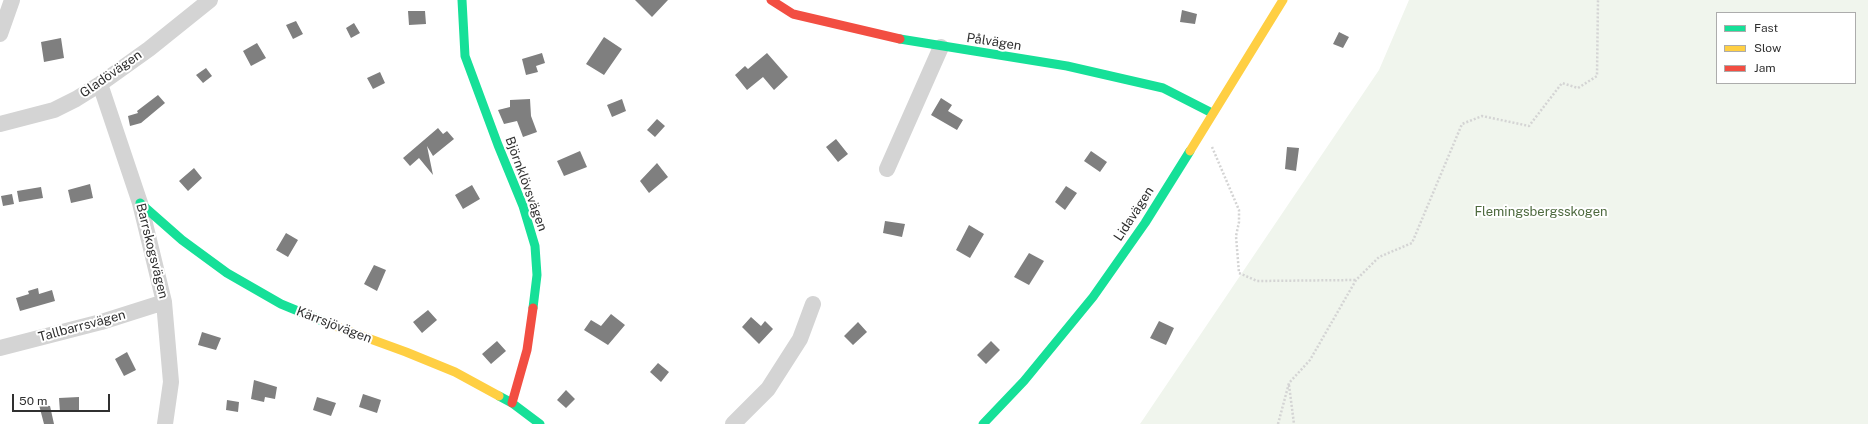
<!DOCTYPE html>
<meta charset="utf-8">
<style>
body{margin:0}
#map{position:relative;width:1868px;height:424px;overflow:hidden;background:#fff;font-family:"Public Sans",sans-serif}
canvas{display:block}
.legend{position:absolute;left:1716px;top:12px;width:140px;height:72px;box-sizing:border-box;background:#fff;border:1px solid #acacac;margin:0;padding:5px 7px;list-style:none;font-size:12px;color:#303030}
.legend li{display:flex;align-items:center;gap:8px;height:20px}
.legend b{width:20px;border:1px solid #acacac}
.scale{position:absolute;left:12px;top:394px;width:98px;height:18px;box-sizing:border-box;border:2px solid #303030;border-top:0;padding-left:5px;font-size:12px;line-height:14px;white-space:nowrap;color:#303030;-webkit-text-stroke:3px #fff;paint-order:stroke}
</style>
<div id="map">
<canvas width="1868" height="424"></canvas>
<ul class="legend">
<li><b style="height:5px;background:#16e098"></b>Fast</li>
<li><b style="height:5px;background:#ffcf43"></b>Slow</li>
<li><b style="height:5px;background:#f24e42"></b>Jam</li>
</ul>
<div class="scale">50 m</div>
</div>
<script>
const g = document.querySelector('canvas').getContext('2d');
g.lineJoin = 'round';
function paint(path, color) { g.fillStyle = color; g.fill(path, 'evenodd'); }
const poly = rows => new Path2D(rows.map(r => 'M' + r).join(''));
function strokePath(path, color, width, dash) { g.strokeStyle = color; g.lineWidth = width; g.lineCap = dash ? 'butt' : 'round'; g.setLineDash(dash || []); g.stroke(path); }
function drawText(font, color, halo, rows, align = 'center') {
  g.font = font + ' "Public Sans",sans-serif'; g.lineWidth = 4; g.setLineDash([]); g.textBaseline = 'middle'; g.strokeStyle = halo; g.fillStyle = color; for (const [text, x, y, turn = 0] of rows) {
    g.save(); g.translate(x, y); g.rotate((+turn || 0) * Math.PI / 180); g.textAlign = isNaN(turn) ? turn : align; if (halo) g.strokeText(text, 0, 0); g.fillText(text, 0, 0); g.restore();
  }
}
paint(poly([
 [1409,0,1868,0,1868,424,1140,424,1379,70],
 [1717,13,1855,13,1855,83,1717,83]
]), '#f0f5ed');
paint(poly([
 [635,0,668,0,652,17],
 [1182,10,1197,14,1195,24,1180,22],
 [408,11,425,11,426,24,409,25],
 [296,21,303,34,293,39,286,25],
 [354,23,360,33,351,38,346,28],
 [1339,32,1349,37,1343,48,1333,44],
 [604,37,622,49,604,75,586,64],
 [61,38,64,58,44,62,41,42],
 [257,43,266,58,251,66,243,51],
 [542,53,545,63,536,66,538,72,526,75,522,59],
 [767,53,788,77,774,90,763,77,747,90,735,75,745,66,748,69],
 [206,68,212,76,203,83,196,75],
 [380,72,385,83,373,89,367,78],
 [158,95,165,103,141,123,130,126,128,116,138,113,137,111],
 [941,98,952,105,948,111,963,120,957,130,931,115],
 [530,99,531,116,537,132,523,137,517,121,504,124,498,110,510,107,510,100],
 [622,99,626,111,612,117,607,105],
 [657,119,665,126,655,137,647,130],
 [438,128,443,134,447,131,454,139,433,156,427,146,433,175,419,158,410,166,403,158],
 [836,139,848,154,838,162,826,147],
 [1287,147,1299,148,1296,171,1285,169],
 [580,151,587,167,564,176,557,161],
 [1091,151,1107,162,1100,172,1084,161],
 [657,163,668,177,649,193,640,181],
 [194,168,202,178,188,191,179,181],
 [90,184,93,198,71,203,68,190],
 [472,185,480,199,463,209,455,195],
 [1066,186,1077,193,1065,210,1055,202],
 [41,187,43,198,19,202,17,191],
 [12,194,14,204,3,206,1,196],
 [885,221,905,224,902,237,883,233],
 [969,225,984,234,970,258,956,250],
 [286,233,298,240,288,257,276,250],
 [1029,253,1044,261,1029,285,1014,277],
 [374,265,386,270,377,291,364,284],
 [38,288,39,294,52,290,55,301,20,311,16,298,29,294,28,291],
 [428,310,437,320,422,333,413,322],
 [611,314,625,325,608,345,584,330,591,320,601,326],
 [751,317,761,326,765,321,773,329,759,344,742,327],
 [1159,321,1174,328,1166,345,1150,338],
 [858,322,867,332,853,345,844,336],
 [202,332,221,338,216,350,198,345],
 [497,341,506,351,491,364,482,354],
 [991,341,1000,350,986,364,977,355],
 [127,352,136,370,124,376,115,359],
 [658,363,669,372,661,382,650,372],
 [254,380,277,387,275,399,265,397,264,402,251,399],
 [566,390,575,399,566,408,557,400],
 [363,394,381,400,377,413,359,407],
 [79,397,79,410,60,412,59,398],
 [317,397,336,403,331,416,313,410],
 [227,400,239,402,238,412,226,410],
 [39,405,50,406,54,424,44,424]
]), '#7f7f7f');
strokePath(poly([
 [1212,147,1239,210,1239,222,1236,236,1239,273,1257,281,1356,280],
 [1289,385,1294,424],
 [1278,424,1289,383,1310,360,1356,280,1379,257,1412,243,1462,124,1482,116,1529,126,1562,83,1578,88,1597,76,1598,0]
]), '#d4d4d4', 2.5, [2, 2]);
strokePath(poly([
 [0,34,12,0],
 [100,84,140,203,164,302,171,382,165,424],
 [0,124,54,110,76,99,100,84,149,49,210,0],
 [887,169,941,47],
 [0,348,101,322,164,302],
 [733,424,768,389,800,339,813,304]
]), '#d4d4d4', 16);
strokePath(poly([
 [462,0,465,56,498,145,523,206,535,246,537,275,533,308],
 [900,39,1067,66,1163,88,1212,113],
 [140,203,182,240,227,273,281,304,332,325],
 [499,396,512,403,540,424],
 [983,424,1024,381,1093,297,1145,223,1190,151]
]), '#16e098', 9);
strokePath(poly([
 [1190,151,1283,0],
 [332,325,406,352,455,372,499,396]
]), '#ffcf43', 9);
strokePath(poly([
 [771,0,793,14,900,39],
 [512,403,527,350,533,308]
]), '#f24e42', 9);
drawText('13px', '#303030', '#fff', [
 ["Pålvägen",994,42,9],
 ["Gladövägen",111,74,-35],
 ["Björnklövsvägen",526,184,70],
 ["Lidavägen",1134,214,-57],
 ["Barrskogsvägen",152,251,76],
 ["Kärrsjövägen",334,325,21],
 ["Tallbarrsvägen",82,326,-15]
]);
drawText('13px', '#4e6a3f', '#fff', [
 ["Flemingsbergsskogen",1541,212]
]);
</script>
